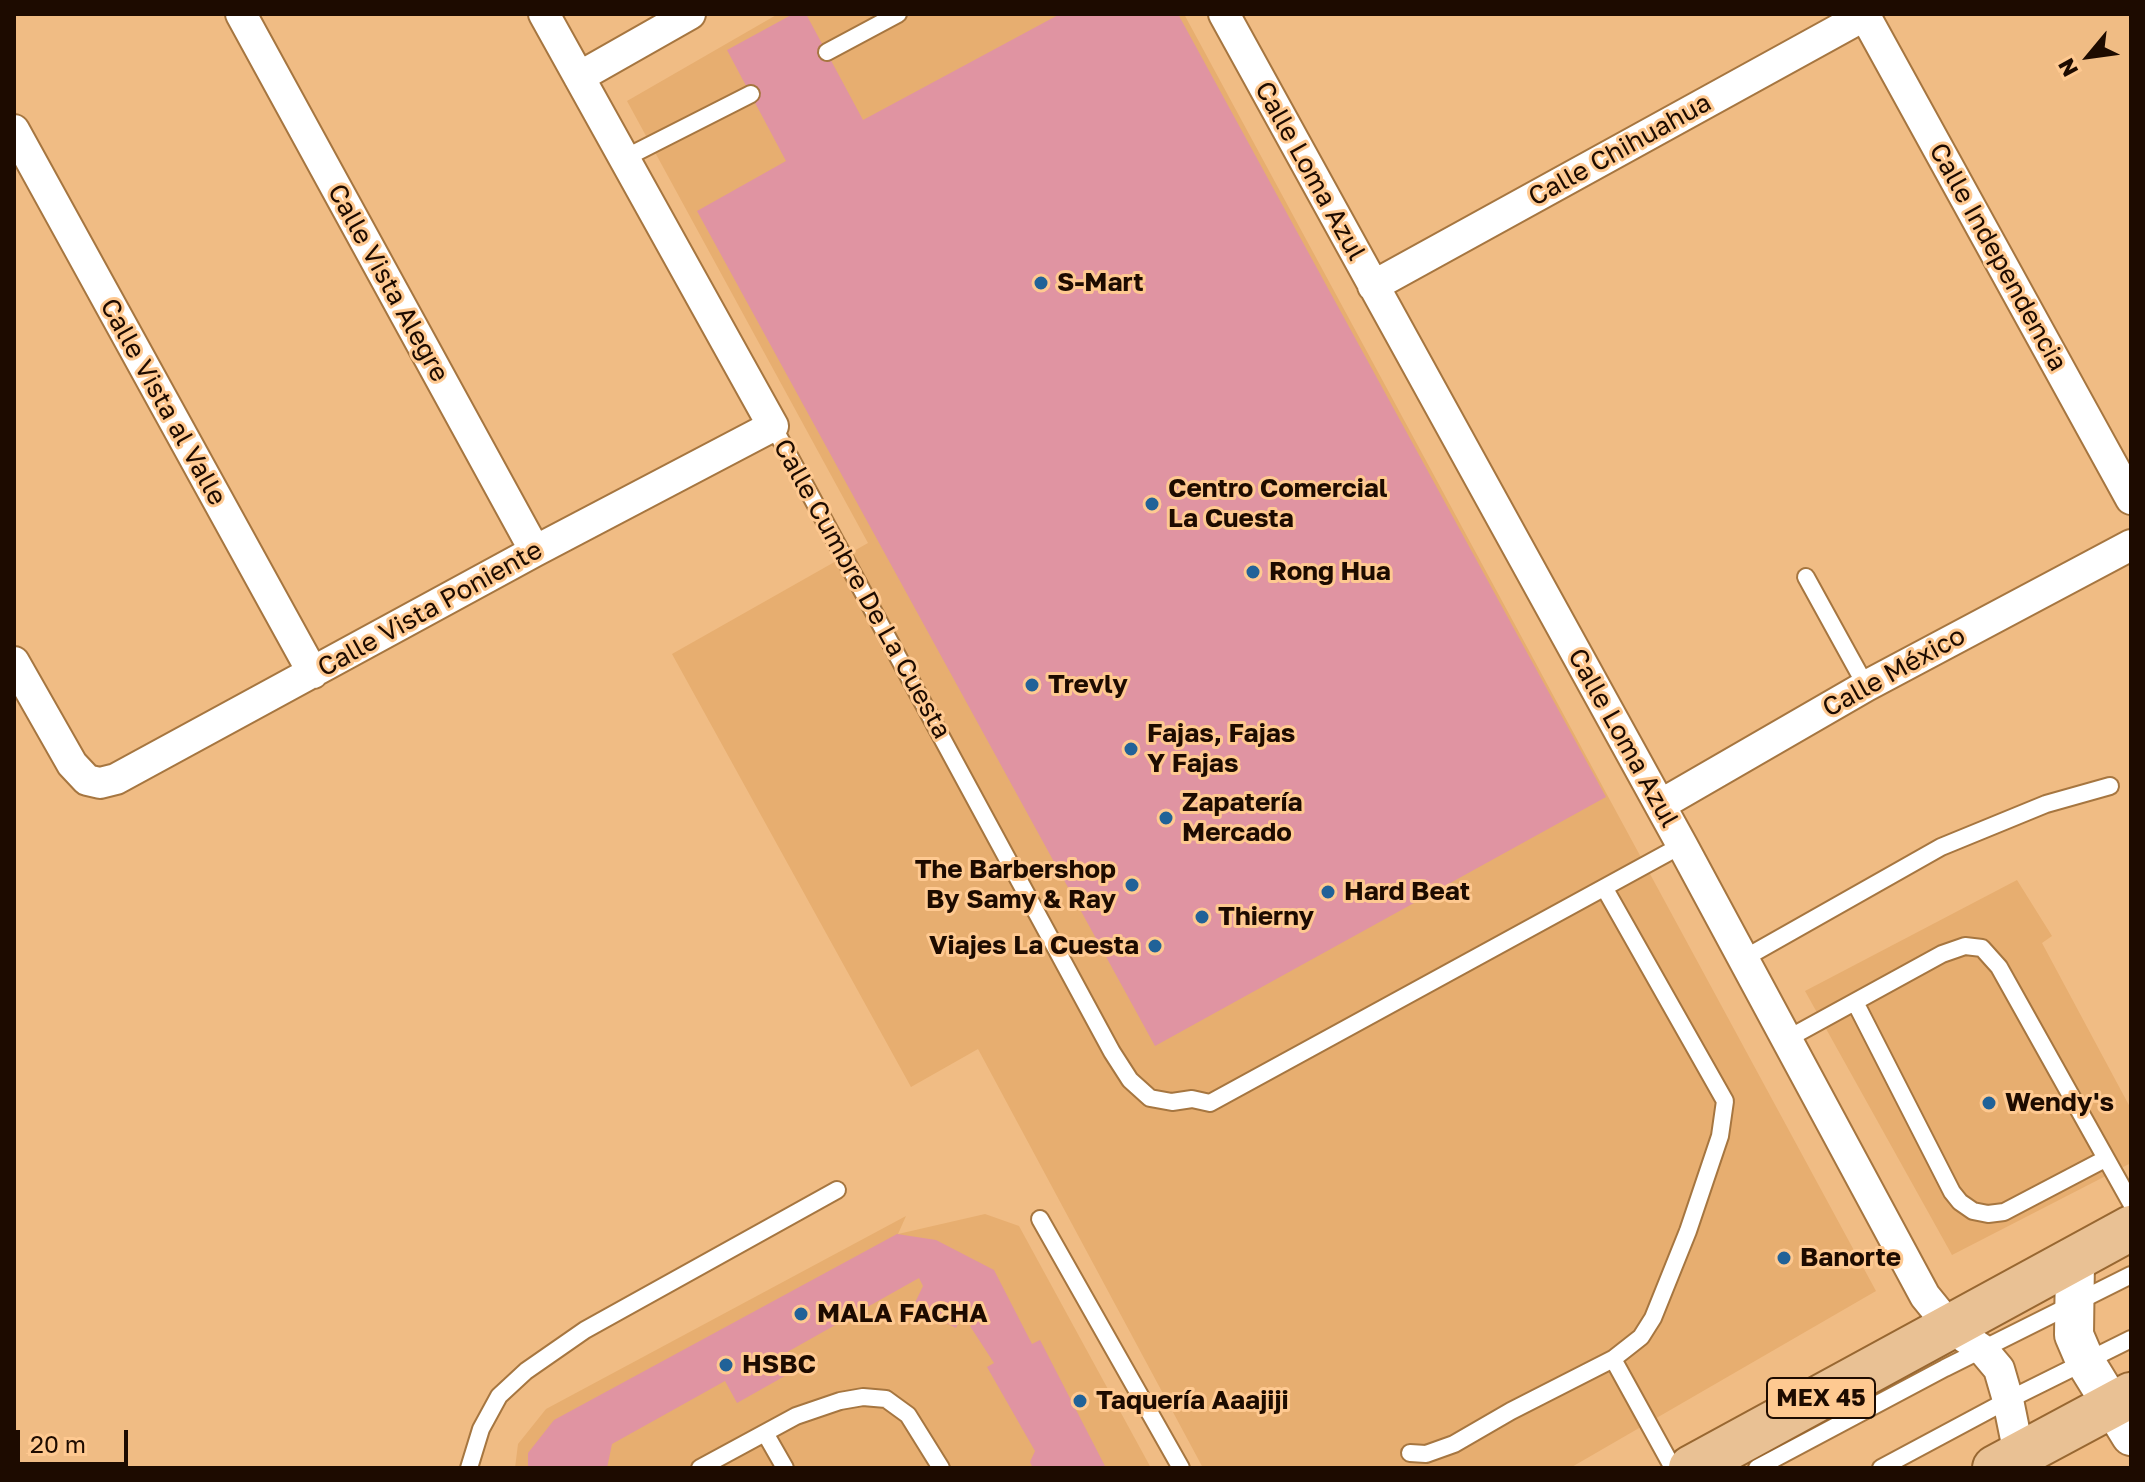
<!DOCTYPE html>
<meta charset="utf-8">
<style>
body{margin:0}
#map{position:relative;width:2145px;height:1482px;overflow:hidden;background:#f0bc84;font-family:"Golos Text",sans-serif}
canvas{display:block}
.frame{position:absolute;inset:0;border:16px solid #1d0b00;pointer-events:none}
.north{position:absolute;left:2049px;top:16px;width:80px;height:80px;-webkit-text-stroke:6px #fec991;paint-order:stroke;rotate:241deg;font-size:22px;font-weight:700;line-height:32px;text-align:center;color:#1d0b00}
.north::after{content:'';display:block;margin:auto;width:28px;height:36px;background:#1d0b00;clip-path:polygon(50% 0,100% 100%,50% 72%,0 100%)}
.scale{position:absolute;left:16px;top:1430px;width:112px;height:36px;box-sizing:border-box;border:4px solid #1d0b00;border-top:0;padding-left:10px;font-size:24px;line-height:28px;white-space:nowrap;color:#1d0b00;-webkit-text-stroke:6px #fec991;paint-order:stroke}
</style>
<div id="map">
<canvas width="2145" height="1482"></canvas>
<div class="frame"></div>
<div class="north">N</div>
<div class="scale">20 m</div>
</div>
<script>
const g = document.querySelector('canvas').getContext('2d');
g.lineJoin = 'round';
function paint(path, color) { g.fillStyle = color; g.fill(path, 'evenodd'); }
const poly = rows => new Path2D(rows.map(r => 'M' + r).join(''));
function strokePath(path, color, width, dash) { g.strokeStyle = color; g.lineWidth = width; g.lineCap = dash ? 'butt' : 'round'; g.setLineDash(dash || []); g.stroke(path); }
function drawText(font, color, halo, rows, align = 'center') {
  g.font = font + ' "Golos Text",sans-serif'; g.lineWidth = 6; g.setLineDash([]); g.textBaseline = 'middle'; g.strokeStyle = halo; g.fillStyle = color; for (const [text, x, y, turn = 0] of rows) {
    g.save(); g.translate(x, y); g.rotate((+turn || 0) * Math.PI / 180); g.textAlign = isNaN(turn) ? turn : align; if (halo) g.strokeText(text, 0, 0); g.fillText(text, 0, 0); g.restore();
  }
}
paint(poly([
 [778,14,1184,14,1876,1291,1570,1468,1203,1468,978,1049,911,1087,672,654,868,543,627,101],
 [2017,880,2052,936,2042,943,2131,1109,2131,1163,1952,1255,1805,991],
 [985,1214,1019,1226,1151,1468,515,1468,518,1444,546,1409,906,1216,898,1234]
]), '#e7ae70');
paint(poly([
 [793,14,806,14,863,120,1060,14,1178,14,1606,797,1155,1046,697,211,786,161,727,50],
 [897,1234,936,1240,994,1270,1032,1344,1040,1340,1106,1468,1033,1468,1030,1462,1035,1451,987,1367,994,1363,970,1326,979,1320,968,1303,956,1328,913,1307,923,1286,919,1278,782,1355,792,1372,737,1403,725,1381,612,1444,607,1468,528,1468,528,1453,554,1420]
]), '#e094a2');
const service = poly([
 [827,52,898,14],
 [623,159,751,94],
 [773,426,1112,1052,1130,1080,1150,1098,1172,1102,1192,1099,1210,1103,1682,845],
 [1806,577,1866,686],
 [1743,959,1941,847,2046,804,2110,786],
 [1855,1002,1952,1192,1960,1202,1973,1211,1988,1214,2004,1212,2105,1159],
 [1787,1039,1942,954,1965,946,1982,948,1999,967,2131,1203],
 [1040,1219,1181,1468],
 [1613,1359,1673,1468],
 [765,1433,785,1468],
 [1410,1453,1426,1454,1454,1444,1511,1411,1613,1359,1641,1337,1653,1318,1688,1231,1720,1136,1725,1101,1605,889],
 [469,1468,481,1429,499,1396,526,1371,585,1330,837,1190],
 [700,1468,796,1416,840,1401,863,1397,886,1399,908,1415,941,1468],
 [1757,1468,1945,1368,2131,1275],
 [1881,1468,2008,1400,2131,1339]
]);
const minor = poly([
 [241,14,535,551],
 [1224,14,1682,845,1925,1296,1951,1328,1983,1350,1999,1369,2008,1400,2019,1454],
 [1864,14,2131,499],
 [579,77,690,14],
 [14,130,313,673],
 [1373,286,1867,14],
 [14,662,72,764,87,780,100,783,116,779,535,551,773,426,544,14],
 [1660,805,1866,686,2131,545]
]);
const tertiary = poly([
 [2075,1258,2074,1335,2086,1363,2131,1436]
]);
const primary = poly([
 [1691,1468,2131,1228],
 [1995,1468,2131,1395]
]);
strokePath(service, '#a67640', 20);
strokePath(minor, '#a67640', 34);
strokePath(tertiary, '#a67640', 42);
strokePath(primary, '#986731', 48);
strokePath(service, '#fff', 16);
strokePath(minor, '#fff', 30);
strokePath(tertiary, '#fff', 38);
strokePath(primary, '#e9c194', 44);
for (const [x, y, r, color] of [
 [1041,283,8,"#216298"],
 [1152,504,8,"#216298"],
 [1253,572,8,"#216298"],
 [1032,685,8,"#216298"],
 [1131,749,8,"#216298"],
 [1166,818,8,"#216298"],
 [1132,885,8,"#216298"],
 [1328,892,8,"#216298"],
 [1202,917,8,"#216298"],
 [1155,946,8,"#216298"],
 [1989,1103,8,"#216298"],
 [1784,1258,8,"#216298"],
 [801,1314,8,"#216298"],
 [726,1365,8,"#216298"],
 [1080,1401,8,"#216298"]
]) { const dot = new Path2D(); dot.arc(x, y, r, 0, 2 * Math.PI); g.fillStyle = color; g.fill(dot); strokePath(dot, '#fec991', 3); }
for (const [x, y, w] of [
 [1821,1398,108]
]) { const box = new Path2D(); box.roundRect(x - w / 2, y - 20, w, 40, 6); g.fillStyle = '#fec991'; g.fill(box); strokePath(box, '#1d0b00', 2); }
drawText('bold 24px', '#1d0b00', null, [
 ["MEX 45",1821,1398]
]);
drawText('26px', '#1d0b00', '#fec991', [
 ["Calle Chihuahua",1620,150,-29],
 ["Calle Loma Azul",1310,171,61],
 ["Calle Independencia",1998,257,61],
 ["Calle Vista Alegre",388,283,61],
 ["Calle Vista al Valle",163,402,61],
 ["Calle Cumbre De La Cuesta",862,589,61],
 ["Calle Vista Poniente",430,609,-29],
 ["Calle México",1894,672,-29],
 ["Calle Loma Azul",1623,738,61]
]);
drawText('bold 26px', '#1d0b00', '#fec991', [
 ["S-Mart",1057,283],
 ["Centro Comercial",1168,489],
 ["La Cuesta",1168,519],
 ["Rong Hua",1269,572],
 ["Trevly",1048,685],
 ["Fajas, Fajas",1147,734],
 ["Y Fajas",1147,764],
 ["Zapatería",1182,803],
 ["Mercado",1182,833],
 ["The Barbershop",1116,870,"right"],
 ["By Samy & Ray",1116,900,"right"],
 ["Hard Beat",1344,892],
 ["Thierny",1218,917],
 ["Viajes La Cuesta",1139,946,"right"],
 ["Wendy's",2005,1103],
 ["Banorte",1800,1258],
 ["MALA FACHA",817,1314],
 ["HSBC",742,1365],
 ["Taquería Aaajiji",1096,1401]
], 'left');
</script>
